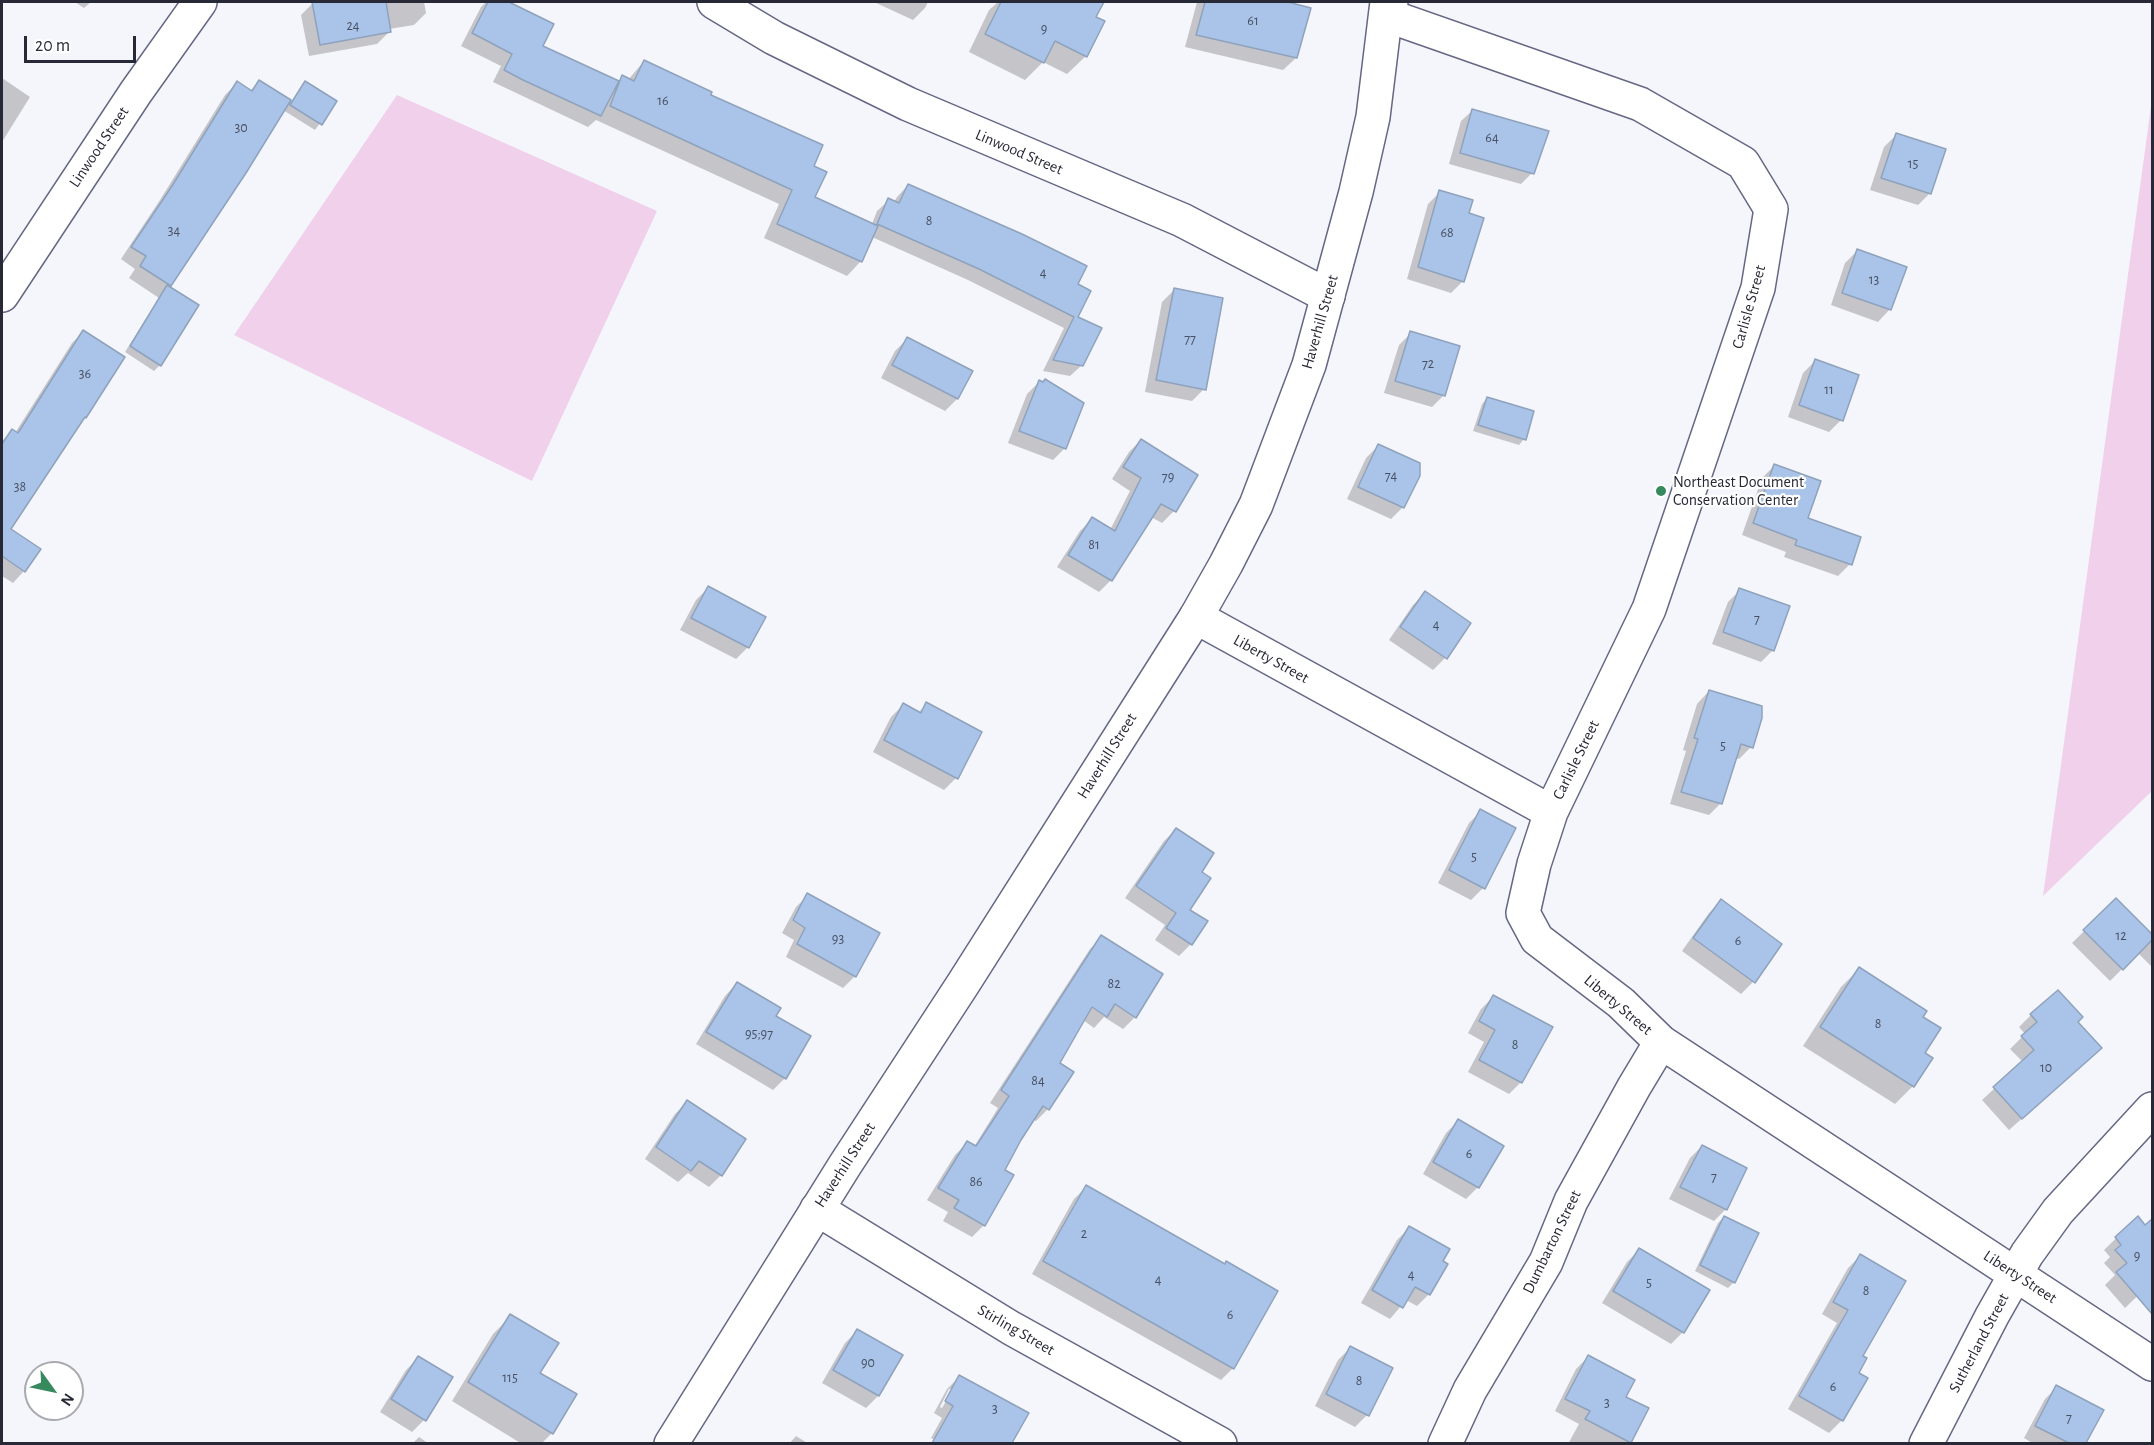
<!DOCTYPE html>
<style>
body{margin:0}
#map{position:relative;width:2154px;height:1445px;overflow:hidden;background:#f5f6fc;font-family:"Alegreya Sans",sans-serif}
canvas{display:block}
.frame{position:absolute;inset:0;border:3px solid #282936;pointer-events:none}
.north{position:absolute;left:24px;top:1361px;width:60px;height:60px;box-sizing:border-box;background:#fff;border:2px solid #a9a9af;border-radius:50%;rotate:123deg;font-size:16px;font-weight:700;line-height:24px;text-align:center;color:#282936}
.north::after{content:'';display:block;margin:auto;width:21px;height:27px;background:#368a5d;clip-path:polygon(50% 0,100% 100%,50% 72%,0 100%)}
.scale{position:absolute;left:24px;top:36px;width:112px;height:27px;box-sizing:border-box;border:3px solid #282936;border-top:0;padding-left:8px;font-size:18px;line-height:21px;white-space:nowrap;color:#282936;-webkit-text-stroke:4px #fff;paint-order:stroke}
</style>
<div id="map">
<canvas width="2154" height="1445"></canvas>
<div class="frame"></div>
<div class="north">N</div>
<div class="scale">20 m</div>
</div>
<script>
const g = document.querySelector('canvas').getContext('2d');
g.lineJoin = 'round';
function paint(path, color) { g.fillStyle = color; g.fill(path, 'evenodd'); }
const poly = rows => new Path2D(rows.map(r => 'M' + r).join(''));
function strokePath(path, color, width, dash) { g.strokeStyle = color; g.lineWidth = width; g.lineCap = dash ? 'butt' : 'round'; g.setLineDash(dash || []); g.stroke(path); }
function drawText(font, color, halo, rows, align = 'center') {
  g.font = font + ' "Alegreya Sans",sans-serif'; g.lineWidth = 4.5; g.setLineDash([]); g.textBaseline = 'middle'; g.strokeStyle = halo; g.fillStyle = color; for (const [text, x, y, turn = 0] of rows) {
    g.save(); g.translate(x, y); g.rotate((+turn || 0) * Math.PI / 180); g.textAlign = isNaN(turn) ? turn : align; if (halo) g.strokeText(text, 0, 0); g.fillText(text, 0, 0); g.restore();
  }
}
paint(poly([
 [397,95,657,211,532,481,234,335],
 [2152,99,2152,791,2043,896]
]), '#f0d0eb');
paint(poly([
 [75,2,91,2,84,8],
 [319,2,424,2,426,13,414,25,389,29,389,32,377,44,309,56,301,15,313,3],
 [486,2,506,2,552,25,541,46,618,82,622,77,628,80,644,61,709,96,812,167,813,198,872,224,877,211,889,200,894,202,897,197,908,185,1076,285,1076,317,1082,365,1070,376,1043,371,1064,328,968,280,872,237,861,261,847,276,764,238,779,204,596,120,588,127,493,82,501,66,461,46,481,7],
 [874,2,928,2,925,8,913,20],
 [998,2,1026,2,1041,9,1045,2,1102,2,1094,17,1103,21,1086,56,1067,74,1043,62,1025,80,969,52,989,10],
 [1197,2,1283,2,1309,9,1296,58,1283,70,1185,47],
 [2,78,30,97,2,142],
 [259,82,291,102,305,83,335,102,315,130,283,110,168,287,160,365,154,371,125,352,159,298,129,278,135,269,121,259,160,200,225,95,237,83,250,91],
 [1473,110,1532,173,1521,184,1449,164,1461,121],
 [1896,135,1930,193,1918,205,1870,190,1884,147],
 [1440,192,1463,281,1451,293,1407,279,1428,204],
 [1857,251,1890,309,1878,322,1831,305,1845,263],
 [1174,290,1204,389,1192,401,1145,392,1162,302],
 [83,332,85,417,78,424,8,529,24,571,13,583,2,576,2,441,12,431,15,433,72,343],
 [1411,333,1444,395,1432,407,1384,393,1399,345],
 [907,339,971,372,957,399,945,411,881,378,895,351],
 [1815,361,1841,420,1829,432,1788,417,1803,373],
 [1039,382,1065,448,1053,460,1008,443,1027,394],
 [1487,398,1524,439,1519,445,1473,431,1482,404],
 [1141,440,1196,476,1174,511,1162,523,1151,517,1111,580,1099,592,1057,567,1080,531,1092,519,1110,530,1130,491,1112,479,1129,452],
 [1378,446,1403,507,1391,519,1347,499,1366,458],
 [1774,466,1806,519,1850,564,1838,576,1784,557,1786,552,1742,535,1762,478],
 [708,588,764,618,748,647,736,659,680,630,696,600],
 [1740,590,1773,650,1761,662,1712,644,1728,602],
 [1425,593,1469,624,1445,658,1433,670,1389,640,1413,605],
 [1709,691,1760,718,1751,747,1739,759,1735,758,1721,803,1709,815,1670,804,1686,751,1683,750,1697,704],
 [926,704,956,778,944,790,873,752,891,717,903,705,918,713],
 [1481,811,1483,888,1471,900,1438,883,1469,823],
 [1176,829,1200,873,1188,910,1206,922,1191,944,1179,956,1155,940,1165,925,1125,898,1164,841],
 [808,895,855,976,843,988,786,957,794,940,782,933,796,907],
 [2116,900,2152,937,2152,967,2138,953,2110,981,2072,943],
 [1721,901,1780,944,1753,982,1741,994,1682,951,1709,913],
 [1102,937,1135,1017,1123,1029,1104,1017,1094,1028,1083,1020,1058,1063,1072,1073,1048,1109,1036,1121,1032,1119,1003,1171,984,1225,972,1237,943,1221,948,1212,927,1200,955,1155,967,1143,974,1147,998,1108,990,1103,1090,949],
 [1859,969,1921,1017,1923,1053,1913,1086,1895,1104,1803,1046,1841,987],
 [737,983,774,1016,785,1078,773,1090,696,1044,725,996],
 [1493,997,1521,1082,1509,1094,1468,1072,1484,1042,1468,1033,1481,1009],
 [2031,1015,2076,1022,2088,1060,2009,1130,1982,1100,2023,1062,2010,1049,2025,1034,2019,1027],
 [687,1102,744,1140,721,1175,709,1187,688,1173,678,1182,645,1159,675,1114],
 [1458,1121,1478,1187,1466,1199,1423,1174,1446,1133],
 [1702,1146,1726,1209,1714,1221,1669,1199,1690,1158],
 [1086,1187,1233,1368,1221,1380,1032,1274,1074,1199],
 [1724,1217,1757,1234,1734,1282,1728,1288,1695,1271,1718,1223],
 [2137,1218,2150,1232,2152,1229,2152,1282,2125,1308,2105,1285,2115,1275,2104,1263,2110,1257,2104,1250],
 [1409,1228,1446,1264,1429,1294,1417,1306,1406,1300,1390,1319,1361,1303,1397,1240],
 [1639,1250,1683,1332,1671,1344,1602,1303,1627,1262],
 [1860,1256,1861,1357,1857,1373,1866,1379,1841,1421,1829,1433,1788,1409,1837,1323,1822,1314,1848,1268],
 [511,1316,538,1374,552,1433,541,1444,522,1444,452,1401,493,1334],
 [857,1331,878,1396,866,1408,822,1383,845,1343],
 [1350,1348,1391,1369,1367,1415,1355,1427,1315,1406,1338,1360],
 [1588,1357,1624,1397,1630,1442,1628,1444,1568,1444,1579,1424,1555,1411,1576,1369],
 [418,1358,424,1420,412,1432,380,1412,406,1370],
 [959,1377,1027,1414,1010,1444,942,1444,931,1438,942,1418,934,1413,947,1389],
 [949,1389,953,1389,942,1408,940,1407],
 [2057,1387,2102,1410,2085,1444,2034,1444,2024,1438,2045,1399],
 [796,1436,809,1444,789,1444],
 [419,1437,429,1444,412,1444]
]), '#0003');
const building = poly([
 [312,2,386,2,391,32,320,45,312,2],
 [488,2,509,2,554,24,543,46,619,81,601,116,523,80,504,70,512,54,472,33,488,2],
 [1001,2,1104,2,1096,17,1105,21,1087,57,1055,41,1044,63,985,34,1001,2],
 [1205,2,1288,2,1311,8,1297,58,1196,35,1205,2],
 [644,60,712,92,711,95,823,145,814,166,827,172,815,197,878,226,862,262,777,224,792,190,610,106,622,75,634,81,644,60],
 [259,80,291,100,246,173,171,286,140,266,146,256,131,247,172,186,237,81,252,91,259,80],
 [305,81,337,101,322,125,290,105,305,81],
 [1472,109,1549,131,1534,174,1460,153,1472,109],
 [1896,133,1946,149,1931,194,1881,178,1896,133],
 [908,184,1022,234,1087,266,1078,284,1091,291,1078,317,1102,328,1083,366,1053,360,1074,317,979,269,877,224,888,198,899,203,908,184],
 [1439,190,1473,200,1469,213,1484,218,1464,282,1418,267,1439,190],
 [1857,249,1907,267,1891,310,1842,293,1857,249],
 [167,285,199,305,161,366,130,346,167,285],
 [1174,288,1223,298,1206,390,1156,380,1174,288],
 [83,330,125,357,86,418,85,417,11,529,41,549,25,572,2,556,2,444,12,429,18,433,83,330],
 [1410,331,1460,346,1445,396,1395,381,1410,331],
 [907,337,973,371,958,399,892,365,907,337],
 [1815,359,1859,375,1843,421,1799,405,1815,359],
 [1045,379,1084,403,1066,449,1019,431,1039,380,1043,382,1045,379],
 [1487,397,1534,411,1526,440,1478,425,1487,397],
 [1141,439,1198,475,1176,512,1161,504,1112,581,1068,555,1092,517,1115,531,1141,478,1123,467,1141,439],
 [1378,444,1420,463,1420,476,1404,508,1358,487,1378,444],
 [1774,464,1821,481,1808,518,1861,537,1852,565,1795,545,1797,540,1753,523,1774,464],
 [708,586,766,617,749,648,691,618,708,586],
 [1739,588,1790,606,1774,651,1723,632,1739,588],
 [1425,591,1471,623,1447,659,1400,627,1425,591],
 [1709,690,1762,706,1762,718,1753,748,1741,744,1722,804,1681,792,1698,739,1694,738,1709,690],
 [926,702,982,732,958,779,884,740,903,703,921,713,926,702],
 [1480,809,1516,828,1485,889,1449,870,1480,809],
 [1176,828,1214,853,1202,872,1211,878,1190,910,1208,921,1192,945,1166,928,1176,913,1136,886,1176,828],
 [807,893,880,933,856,977,797,944,805,928,793,920,807,893],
 [2116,898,2152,934,2152,940,2123,970,2083,930,2116,898],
 [1721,899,1782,944,1755,983,1693,938,1721,899],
 [1101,935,1163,974,1136,1018,1115,1004,1107,1017,1092,1007,1060,1063,1074,1072,1049,1110,1043,1106,1021,1140,1005,1170,1014,1175,985,1226,954,1208,959,1200,938,1188,967,1141,976,1146,1009,1096,1001,1090,1101,935],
 [1859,967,1927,1011,1923,1017,1941,1028,1925,1053,1933,1058,1914,1087,1820,1027,1859,967],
 [737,982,781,1008,776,1016,811,1036,786,1079,706,1032,737,982],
 [2058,990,2083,1017,2078,1022,2102,1048,2022,1119,1993,1087,2034,1050,2021,1036,2037,1022,2030,1014,2058,990],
 [1493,995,1553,1027,1522,1083,1479,1060,1495,1030,1479,1021,1493,995],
 [687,1100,746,1139,722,1176,699,1161,691,1171,656,1147,687,1100],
 [1458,1119,1504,1146,1479,1188,1433,1162,1458,1119],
 [1702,1145,1747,1168,1727,1210,1680,1187,1702,1145],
 [1086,1185,1225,1264,1226,1261,1278,1291,1234,1369,1043,1261,1086,1185],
 [1724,1216,1759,1233,1735,1283,1700,1265,1724,1216],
 [2138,1216,2145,1225,2152,1219,2152,1314,2116,1272,2127,1263,2115,1250,2121,1245,2115,1237,2138,1216],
 [1409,1226,1450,1249,1443,1261,1448,1264,1430,1295,1415,1287,1403,1308,1372,1290,1409,1226],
 [1639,1248,1710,1290,1684,1333,1613,1291,1639,1248],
 [1860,1254,1906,1281,1863,1356,1867,1358,1859,1373,1868,1378,1843,1421,1799,1396,1848,1310,1833,1302,1860,1254],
 [510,1314,559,1343,540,1373,577,1394,553,1434,468,1382,510,1314],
 [857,1329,903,1355,879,1396,833,1370,857,1329],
 [1350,1346,1393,1368,1369,1416,1326,1394,1350,1346],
 [1588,1355,1635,1380,1626,1397,1649,1408,1631,1443,1585,1419,1590,1411,1565,1399,1588,1355],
 [418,1356,453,1377,426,1421,391,1399,418,1356],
 [959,1375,1029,1413,1012,1443,932,1443,953,1406,945,1401,959,1375],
 [2056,1385,2104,1410,2086,1443,2069,1443,2035,1426,2056,1385]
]);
paint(building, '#aac4e9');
strokePath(building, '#8fa2bc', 1.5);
const minor = poly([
 [714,2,774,38,849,75,908,104,1182,220,1328,296],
 [1391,2,1386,15,1640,104,1743,163,1771,209,1758,288,1649,609,1551,812],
 [2,295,136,92,200,2],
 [1196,617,1551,812,1534,864,1523,913,1537,939,1621,1003,1661,1042,2152,1364],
 [817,1209,1011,1328,1220,1444],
 [1445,1444,1470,1390,1546,1262,1571,1201,1634,1087,1661,1042],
 [1926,1444,1992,1316,2027,1254,2058,1211,2152,1109]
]);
const major = poly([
 [671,1444,845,1165,963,984,1196,617,1226,564,1256,505,1309,365,1356,192,1373,117,1387,2]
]);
strokePath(minor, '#656784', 36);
strokePath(major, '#656784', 36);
strokePath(minor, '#fff', 33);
strokePath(major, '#fff', 33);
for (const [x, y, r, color] of [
 [1661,491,6,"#368a5d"]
]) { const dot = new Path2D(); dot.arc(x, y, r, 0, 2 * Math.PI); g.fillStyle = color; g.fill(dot); strokePath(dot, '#fff', 2); }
drawText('14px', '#485063', null, [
 ["61",1253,21],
 ["24",353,26],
 ["9",1044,29],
 ["16",663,101],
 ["30",241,128],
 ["64",1492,138],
 ["15",1913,164],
 ["8",929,221],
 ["34",174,231],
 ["68",1447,233],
 ["4",1043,273],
 ["13",1874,280],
 ["77",1190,339],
 ["72",1428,364],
 ["36",85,374],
 ["11",1829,390],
 ["74",1391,476],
 ["79",1168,477],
 ["38",20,487],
 ["81",1094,545],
 ["7",1757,619],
 ["4",1436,625],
 ["5",1723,746],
 ["5",1474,857],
 ["12",2121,936],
 ["93",838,939],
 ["6",1738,941],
 ["82",1114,984],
 ["8",1878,1024],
 ["95;97",759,1034],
 ["8",1515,1045],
 ["10",2046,1068],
 ["84",1038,1081],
 ["6",1469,1154],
 ["7",1714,1177],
 ["86",976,1182],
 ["2",1084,1234],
 ["9",2137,1256],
 ["4",1411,1275],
 ["4",1158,1280],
 ["5",1649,1283],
 ["8",1866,1291],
 ["6",1230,1315],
 ["90",868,1363],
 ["115",510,1378],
 ["8",1359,1381],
 ["6",1833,1387],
 ["3",1607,1403],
 ["3",995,1409],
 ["7",2069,1418]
]);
drawText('16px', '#282936', '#fff', [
 ["Linwood Street",99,147,-56],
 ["Linwood Street",1019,152,23],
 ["Carlisle Street",1749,307,-74],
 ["Haverhill Street",1320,322,-74],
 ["Liberty Street",1271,659,29],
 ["Haverhill Street",1107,756,-58],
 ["Carlisle Street",1576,760,-64],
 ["Liberty Street",1618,1005,40],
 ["Haverhill Street",845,1165,-57],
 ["Dumbarton Street",1552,1242,-64],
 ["Liberty Street",2020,1277,33],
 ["Stirling Street",1016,1330,30],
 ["Sutherland Street",1979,1343,-62]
]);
drawText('16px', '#282936', '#fff', [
 ["Northeast Document",1673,482],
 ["Conservation Center",1673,500]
], 'left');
</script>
